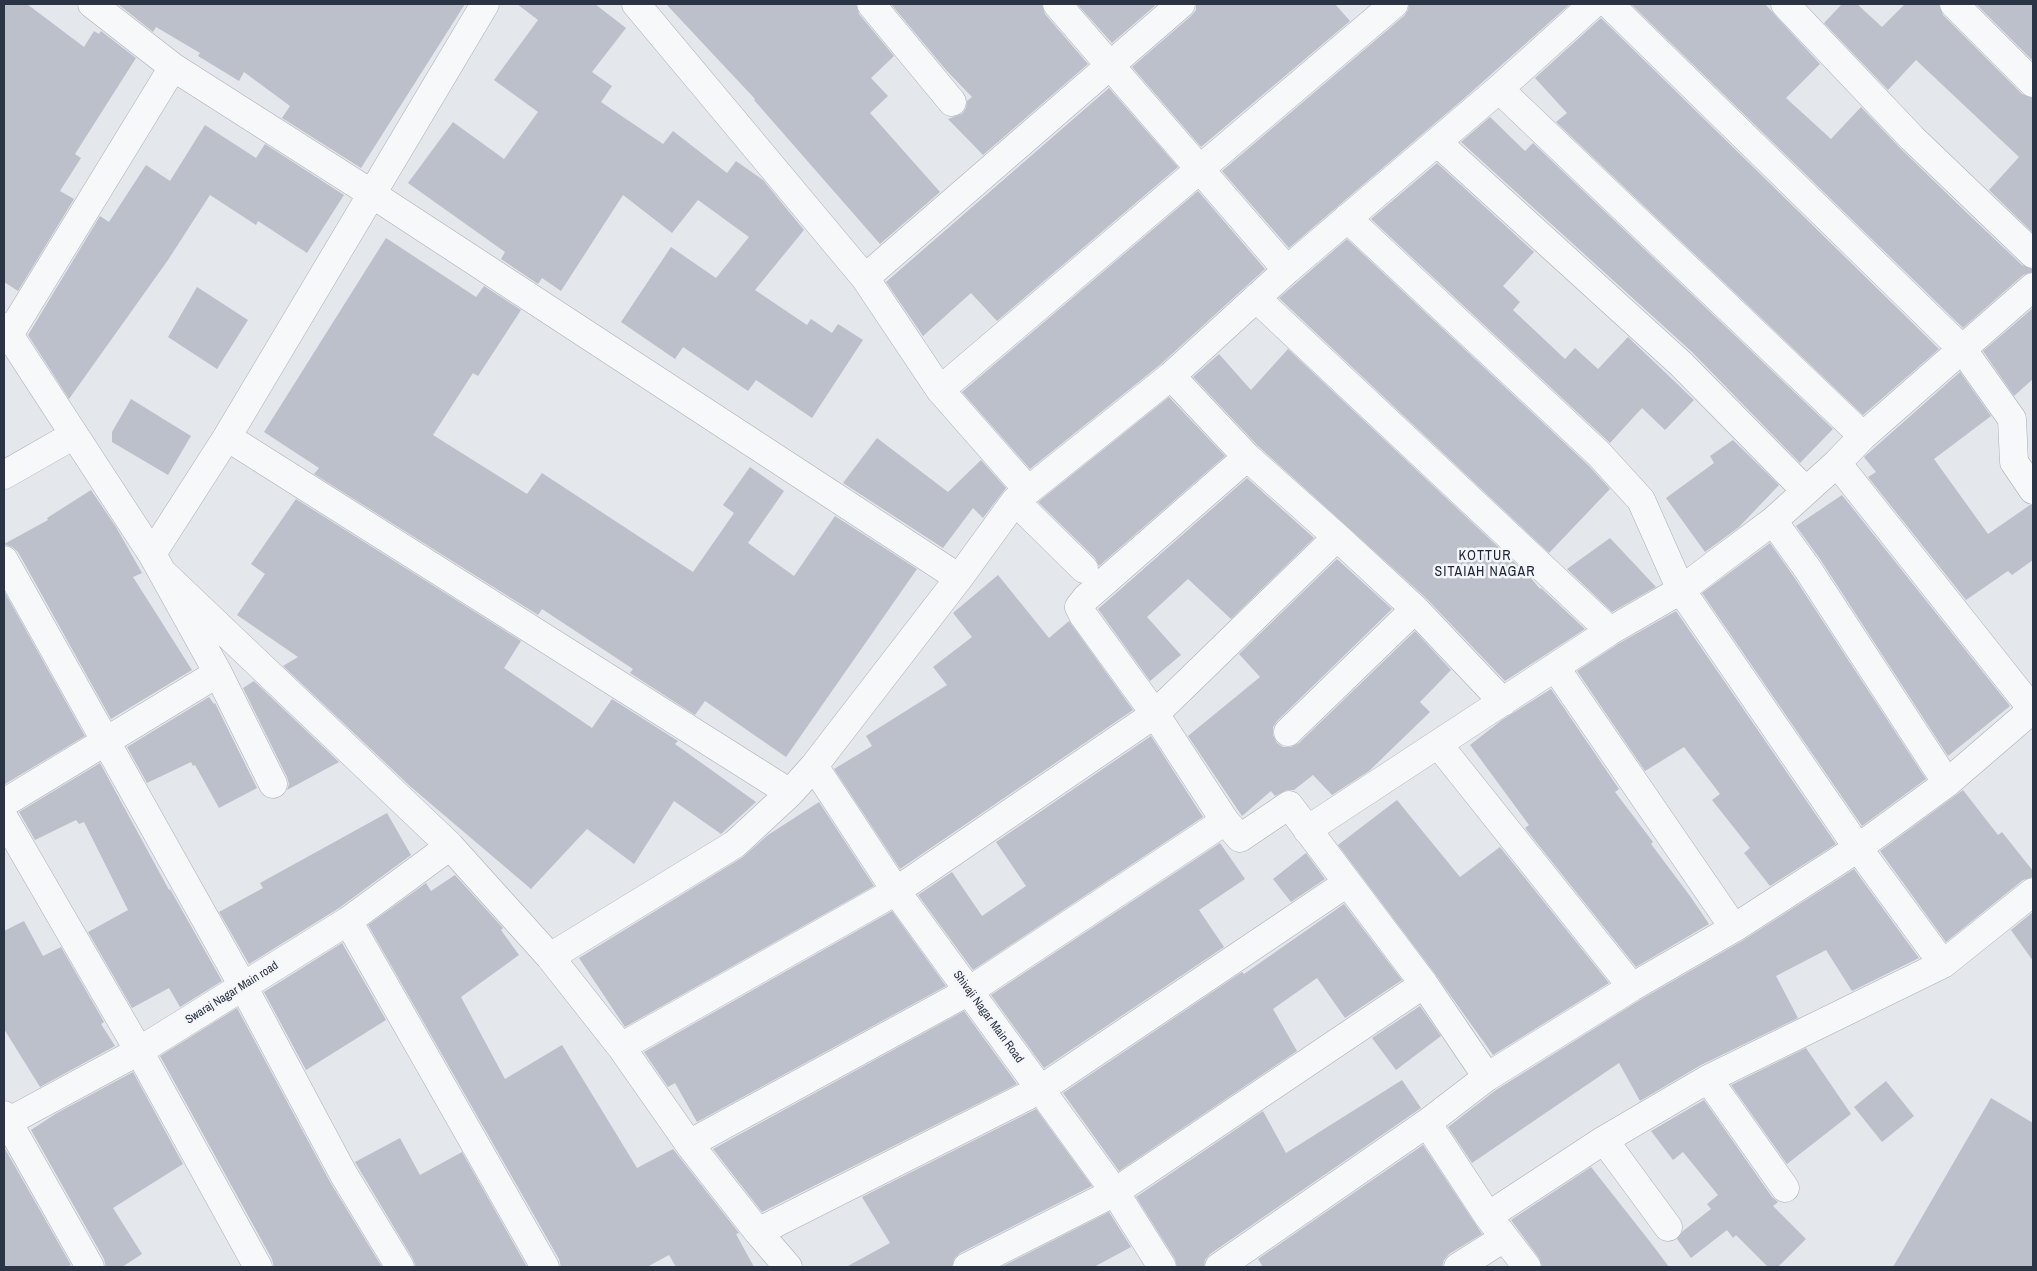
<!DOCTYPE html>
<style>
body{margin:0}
#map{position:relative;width:2037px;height:1271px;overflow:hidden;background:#e4e7ec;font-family:"Archivo Narrow",sans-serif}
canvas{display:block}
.frame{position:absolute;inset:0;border:5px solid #2b3445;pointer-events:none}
</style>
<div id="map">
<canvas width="2037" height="1271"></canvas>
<div class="frame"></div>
</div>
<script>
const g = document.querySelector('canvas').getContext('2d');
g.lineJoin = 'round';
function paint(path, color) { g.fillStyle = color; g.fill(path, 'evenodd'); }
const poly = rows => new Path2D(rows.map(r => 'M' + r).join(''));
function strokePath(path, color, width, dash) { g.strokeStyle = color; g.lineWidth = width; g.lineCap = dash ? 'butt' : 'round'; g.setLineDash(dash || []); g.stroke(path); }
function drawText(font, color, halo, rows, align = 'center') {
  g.font = font + ' "Archivo Narrow",sans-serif'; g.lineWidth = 5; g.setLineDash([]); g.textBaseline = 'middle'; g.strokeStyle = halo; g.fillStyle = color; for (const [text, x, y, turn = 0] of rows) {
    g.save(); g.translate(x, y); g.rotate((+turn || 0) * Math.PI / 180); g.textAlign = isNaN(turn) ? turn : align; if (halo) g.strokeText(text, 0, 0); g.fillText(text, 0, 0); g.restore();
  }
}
paint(poly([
 [4,4,27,4,84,47,94,31,99,34,101,31,136,58,75,154,81,158,60,191,74,199,18,291,4,282],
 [118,4,465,4,361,168,282,118,290,106,244,72,239,81,198,56,200,53,156,27,153,32],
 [517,4,595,4,626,28,592,72,612,86,601,102,663,144,673,131,727,173,736,161,763,180,804,230,755,290,807,325,811,319,832,333,838,324,863,340,812,418,756,380,748,391,683,347,675,359,621,322,671,247,716,278,749,237,698,200,672,233,623,195,561,291,542,278,538,284,501,259,505,252,408,183,453,122,504,159,538,112,494,80,538,20],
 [666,4,856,4,859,14,894,56,871,78,888,96,870,113,940,192,880,244,754,100,755,99],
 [891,4,1042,4,1045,14,1088,64,983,155,948,119,962,114,966,108,967,101,972,97,946,70],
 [1077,4,1157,4,1112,43],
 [1196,4,1335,4,1350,21,1201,147,1132,67,1191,16,1196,10],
 [1409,4,1570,4,1468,95,1289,248,1222,171,1404,16,1408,10],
 [1631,4,1765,4,1820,64,1786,98,1831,139,1861,107,1901,149,1967,213,2022,265,2033,269,2033,272,2023,275,1963,328],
 [1842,4,1857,4,1882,27,1905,4,1939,4,1943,15,2022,94,2033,98,2033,233,1989,190,2019,157,1916,60,1888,90,1824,23],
 [1976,4,2033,4,2033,61],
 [1601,18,1939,349,1863,415,1556,122,1567,113,1535,78],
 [1109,88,1178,167,997,321,971,293,923,336,886,282],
 [1490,117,1525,151,1533,143,1833,429,1800,463,1692,352,1461,142],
 [205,125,256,158,265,144,344,195,307,253,258,221,256,225,210,195,168,260,69,399,28,335,100,216,109,222,146,165,170,181],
 [1437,163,1534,252,1503,286,1520,302,1513,310,1565,359,1575,348,1598,369,1628,337,1694,400,1665,430,1642,408,1610,443,1371,219],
 [1198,191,1265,269,1161,364,1030,469,962,392],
 [386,238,476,297,484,286,521,310,478,376,473,373,433,435,527,494,542,473,693,572,734,513,723,505,750,467,784,491,748,543,794,576,835,516,917,569,786,757,705,701,695,715,630,673,633,669,542,609,538,615,314,474,319,468,264,432],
 [1347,239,1588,465,1610,489,1549,553,1279,298],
 [197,287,248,320,217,369,168,337],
 [2033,308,2033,379,2014,396,1983,351],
 [1288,349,1530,577,1540,589,1541,588,1585,629,1505,681,1426,598,1258,446,1193,377,1219,354,1251,390],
 [1960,372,1991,416,1934,459,1988,534,2030,505,2033,505,2033,560,2012,575,2008,571,1966,600,1868,477,1876,472,1864,457],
 [1169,397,1225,456,1099,566,1095,558,1038,502],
 [131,399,191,436,168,475,112,442,112,432],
 [877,438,948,492,981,460,1006,488,983,518,973,508,943,548,843,483],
 [1733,440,1779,485,1739,527,1705,552,1666,498,1714,463,1710,456],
 [1247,478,1314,538,1231,619,1188,579,1147,617,1181,655,1150,681,1098,609],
 [91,490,116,527,142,573,133,577,192,670,111,719,18,552,12,547,4,544,48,520,47,518],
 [1842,495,2010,706,1948,756,1820,559,1796,526],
 [296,499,521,641,504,668,592,728,612,699,678,741,675,744,756,802,721,834,674,801,634,864,587,829,531,889,411,787,283,666,298,657,237,615,265,574,251,564],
 [1610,538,1656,587,1612,612,1567,569],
 [1770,543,1794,577,1926,779,1862,826,1702,593],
 [1337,559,1392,609,1277,721,1273,727,1273,735,1277,743,1283,747,1291,747,1299,743,1415,631,1451,670,1420,702,1430,712,1369,771,1332,795,1313,775,1294,790,1287,790,1275,796,1271,791,1242,816,1188,736,1260,677,1239,654],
 [998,575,1049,638,1069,621,1133,710,900,869,834,769,872,746,866,736,947,685,933,667,972,637,953,613],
 [4,591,85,736,5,784,4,782],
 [1676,611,1836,844,1770,886,1744,853,1750,848,1712,800,1720,794,1684,747,1645,771,1577,671,1618,644],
 [254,681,339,762,287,790,289,784,287,777,243,688],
 [1551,689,1619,789,1615,792,1653,842,1651,844,1690,896,1709,924,1636,967,1525,828,1529,825,1470,745,1502,720],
 [209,697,214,704,215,703,257,788,219,808,195,765,193,766,191,762,147,783,127,747],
 [1151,736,1203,817,973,970,918,895,952,872,982,916,1026,886,996,842],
 [100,763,169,890,170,889,222,981,180,1007,169,988,132,1008,88,932,128,910,84,822,79,824,76,820,35,840,19,812],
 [1963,790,1998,835,2002,832,2033,871,2033,877,2023,880,1946,942,1880,851],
 [1397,800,1460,877,1500,847,1609,983,1493,1055,1436,975,1338,845],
 [819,802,874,886,625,1027,579,958,743,857,768,835],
 [387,813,411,855,339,908,249,964,219,912,263,888,260,883],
 [1220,843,1245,879,1199,910,1224,947,1044,1068,991,995],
 [1306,853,1325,879,1291,902,1273,879],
 [1854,869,1919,958,1852,991,1826,950,1776,976,1798,1018,1701,1065,1640,1101,1619,1063,1472,1163,1448,1127,1496,1090,1640,1000,1742,941],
 [455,875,503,928,501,930,519,955,461,997,505,1079,562,1045,637,1168,673,1149,739,1233,736,1234,754,1267,676,1267,669,1255,647,1267,561,1267,559,1259,368,925,426,883,431,891],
 [1344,904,1402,980,1345,1018,1317,978,1273,1009,1297,1051,1119,1171,1063,1093,1242,972,1244,974],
 [892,911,946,986,697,1122,675,1083,668,1087,644,1052],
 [2033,912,2033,961,2011,930],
 [24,921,43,956,61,947,104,1022,101,1024,115,1046,40,1087,4,1029,4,931],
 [342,943,386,1020,306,1070,264,992],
 [1420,1006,1441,1036,1396,1070,1372,1038],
 [237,1008,330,1182,382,1267,274,1267,272,1259,160,1056],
 [964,1011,1017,1084,762,1212,713,1149],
 [1806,1048,1851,1114,1787,1164,1731,1085],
 [133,1072,183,1164,113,1208,142,1254,122,1267,106,1267,104,1259,31,1130,57,1113],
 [1402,1080,1421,1108,1210,1254,1205,1260,1204,1266,1177,1267,1175,1259,1136,1197,1263,1111,1286,1153],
 [1886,1081,1914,1116,1882,1142,1854,1107],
 [1991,1098,2033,1123,2033,1267,1893,1267],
 [1704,1100,1772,1197,1778,1202,1773,1206,1806,1239,1778,1267,1768,1267,1736,1235,1733,1238,1727,1230,1691,1258,1677,1239,1683,1231,1711,1209,1707,1204,1718,1195,1683,1152,1673,1160,1651,1131],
 [1036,1109,1092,1186,960,1253,954,1259,952,1267,846,1267,890,1243,862,1197],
 [400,1138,420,1175,462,1152,527,1267,416,1267,413,1259,355,1162],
 [1423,1145,1482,1234,1449,1254,1444,1260,1442,1267,1263,1267,1258,1259],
 [4,1147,71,1265,66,1267,4,1267],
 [1591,1167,1651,1243,1669,1267,1542,1267,1539,1258,1511,1220],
 [1109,1212,1131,1247,1094,1267,1001,1267]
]), '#bbc0ca');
const minor = poly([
 [92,4,173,67],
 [636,4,865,278,940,390,1028,490],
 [871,4,952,102],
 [1057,4,1287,270],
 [1609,4,1963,350,2012,419,2014,462,2033,490],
 [1785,4,1912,138,2033,254],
 [1954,4,2033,83],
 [1499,89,1863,436],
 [1437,142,1681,364,1806,491],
 [1347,218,1599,454,1641,500,1681,590,1858,848,1943,964],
 [865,278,1181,4],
 [1256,298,1610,631],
 [4,327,152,554,218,673,4,803],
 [9,335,173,67,372,194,959,578],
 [1171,376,1247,457,1337,537,1415,609,1503,702],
 [940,390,1394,4],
 [227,437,790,793],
 [1247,457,1086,598,1079,607,1083,615,1155,714,1225,821,1240,838,1289,805,1424,984,1487,1077],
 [1837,463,2033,710],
 [4,475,74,435],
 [1015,501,1084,569],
 [1773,521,1807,568,1947,783],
 [152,554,227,437,485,4],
 [4,560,243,986,344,1175,400,1267],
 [162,572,450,846,550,957,621,1047,689,1144,758,1232,788,1267],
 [1555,667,1734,928],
 [217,671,273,784],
 [1288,732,1415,609],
 [1438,744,1632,987],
 [814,766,896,891,1115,1192,1162,1267],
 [4,818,139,1051,258,1267],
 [1307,830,1610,631,1681,590,1718,562,1773,521,1837,463,1863,436,2033,287],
 [348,921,545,1267],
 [550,957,735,844,790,793,814,766,959,578,1015,501,1171,376,1287,270,1499,89,1593,4],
 [621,1047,896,891,1155,714,1337,537],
 [1708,1079,1785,1188],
 [4,1115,90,1267],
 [1427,1123,1488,1216,1527,1267],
 [4,1124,139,1051,348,921,450,846],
 [1604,1140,1668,1227],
 [689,1144,969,991,1225,821],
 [1488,1216,1604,1140,1708,1079,1943,964,2033,892],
 [758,1232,1041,1089,1347,883],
 [967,1267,1115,1192,1424,984],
 [1219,1267,1427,1123,1487,1077,1632,987,1734,928,1858,848,1947,783,2033,709],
 [1458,1267,1504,1238]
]);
strokePath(minor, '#a9aeb7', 29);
strokePath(minor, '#f7f8fa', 28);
drawText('12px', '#2b3445', '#f4f6f9', [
 ["Swaraj Nagar Main road",232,993,-32],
 ["Shivaji Nagar Main Road",988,1017,54]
]);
g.letterSpacing = '1px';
drawText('14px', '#1d2536', '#f4f6f9', [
 ["KOTTUR",1485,556],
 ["SITAIAH NAGAR",1485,572]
]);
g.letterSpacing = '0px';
</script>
